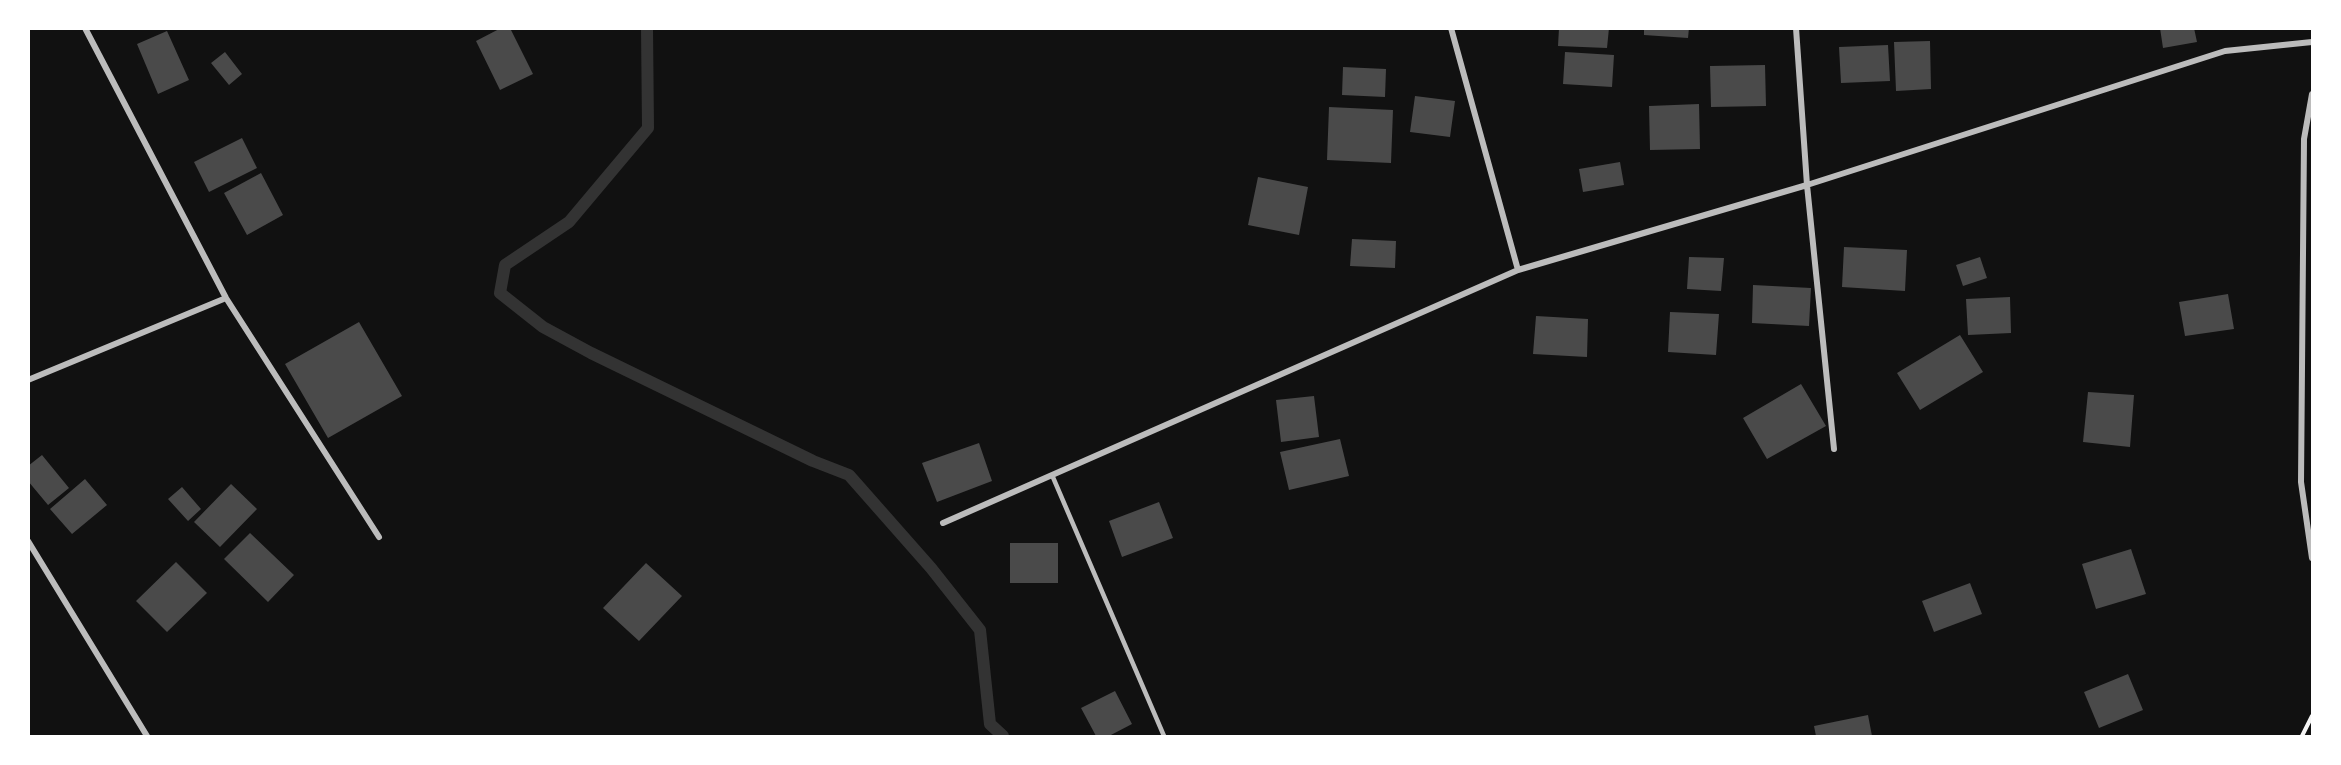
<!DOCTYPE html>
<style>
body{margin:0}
#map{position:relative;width:2341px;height:765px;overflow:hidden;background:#111;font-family:Ubuntu,sans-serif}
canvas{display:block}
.frame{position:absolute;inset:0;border:30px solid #fff;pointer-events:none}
</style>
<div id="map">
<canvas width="2341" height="765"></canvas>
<div class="frame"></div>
</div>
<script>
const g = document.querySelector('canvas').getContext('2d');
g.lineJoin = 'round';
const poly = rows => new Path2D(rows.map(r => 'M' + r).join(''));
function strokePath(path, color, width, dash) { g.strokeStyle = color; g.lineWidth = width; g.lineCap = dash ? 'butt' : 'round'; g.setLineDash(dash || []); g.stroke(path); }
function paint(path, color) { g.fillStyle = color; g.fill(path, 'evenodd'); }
strokePath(poly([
 [647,28,648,128,569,222,505,265,500,293,543,327,591,353,813,461,849,475,931,568,980,630,990,724,1003,736]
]), '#333', 12);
paint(poly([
 [501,28,510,28,533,74,500,90,476,41],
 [1559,28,1609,28,1607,48,1558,46],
 [1644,28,1689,28,1688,38,1644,35],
 [2160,28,2194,28,2197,42,2163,48],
 [167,31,189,80,158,94,137,44],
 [1930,41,1931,89,1896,91,1894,42],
 [1888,45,1890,81,1841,83,1839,47],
 [225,52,242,74,229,85,211,63],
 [1565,52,1614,55,1612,87,1563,84],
 [1765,65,1766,106,1711,107,1710,66],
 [1343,67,1386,69,1385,97,1342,95],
 [1415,96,1455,101,1450,137,1410,132],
 [1699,104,1700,149,1650,150,1649,106],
 [1329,107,1393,110,1391,163,1327,160],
 [242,138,257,168,209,192,194,162],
 [1620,162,1624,185,1583,192,1579,169],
 [261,173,283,215,247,235,224,193],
 [1258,177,1308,187,1299,235,1248,225],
 [1352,239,1396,241,1395,268,1350,266],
 [1844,247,1907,250,1905,291,1842,287],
 [1689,257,1724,258,1721,291,1687,289],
 [1980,257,1987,278,1963,286,1956,265],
 [1753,285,1811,288,1809,326,1752,323],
 [2228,294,2234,329,2185,336,2179,302],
 [2010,297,2011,333,1968,335,1966,299],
 [1670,312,1719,314,1716,355,1668,352],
 [1536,316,1588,319,1587,357,1533,354],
 [359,322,402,396,328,438,285,364],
 [1960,335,1983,372,1920,410,1897,373],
 [1801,384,1826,426,1767,459,1743,418],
 [2088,392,2134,395,2130,447,2083,442],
 [1314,396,1319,437,1281,442,1276,400],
 [1340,439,1349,476,1289,490,1280,452],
 [979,443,992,481,937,502,922,463],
 [42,455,69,488,48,505,28,481,28,466],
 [85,479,107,505,72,534,50,509],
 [231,484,257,509,220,547,194,522],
 [182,487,201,509,188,521,168,499],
 [1159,502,1173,538,1122,557,1109,521],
 [250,533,294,575,268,602,224,559],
 [1010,543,1058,543,1058,583,1010,583],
 [2131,549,2146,594,2096,609,2082,564],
 [176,562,207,593,167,632,136,601],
 [646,563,682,596,639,641,603,608],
 [1970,583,1982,614,1934,632,1922,601],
 [2128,674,2143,710,2099,728,2084,692],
 [1115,691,1132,724,1109,736,1096,736,1081,708],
 [1868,715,1872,736,1816,736,1814,726]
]), '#4a4a4a');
strokePath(poly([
 [2302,736,2312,716]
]), '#f5f5f5', 4);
strokePath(poly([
 [1052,475,1164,736]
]), '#bcbcbc', 4.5);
strokePath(poly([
 [85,28,226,298,379,537],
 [1451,28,1518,270],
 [1796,28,1807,185,1834,449],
 [2312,94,2304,139,2301,482,2312,558],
 [28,380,226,298],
 [943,523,1518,270,1807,185,2225,51,2312,42],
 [28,541,147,736]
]), '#bcbcbc', 6);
</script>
